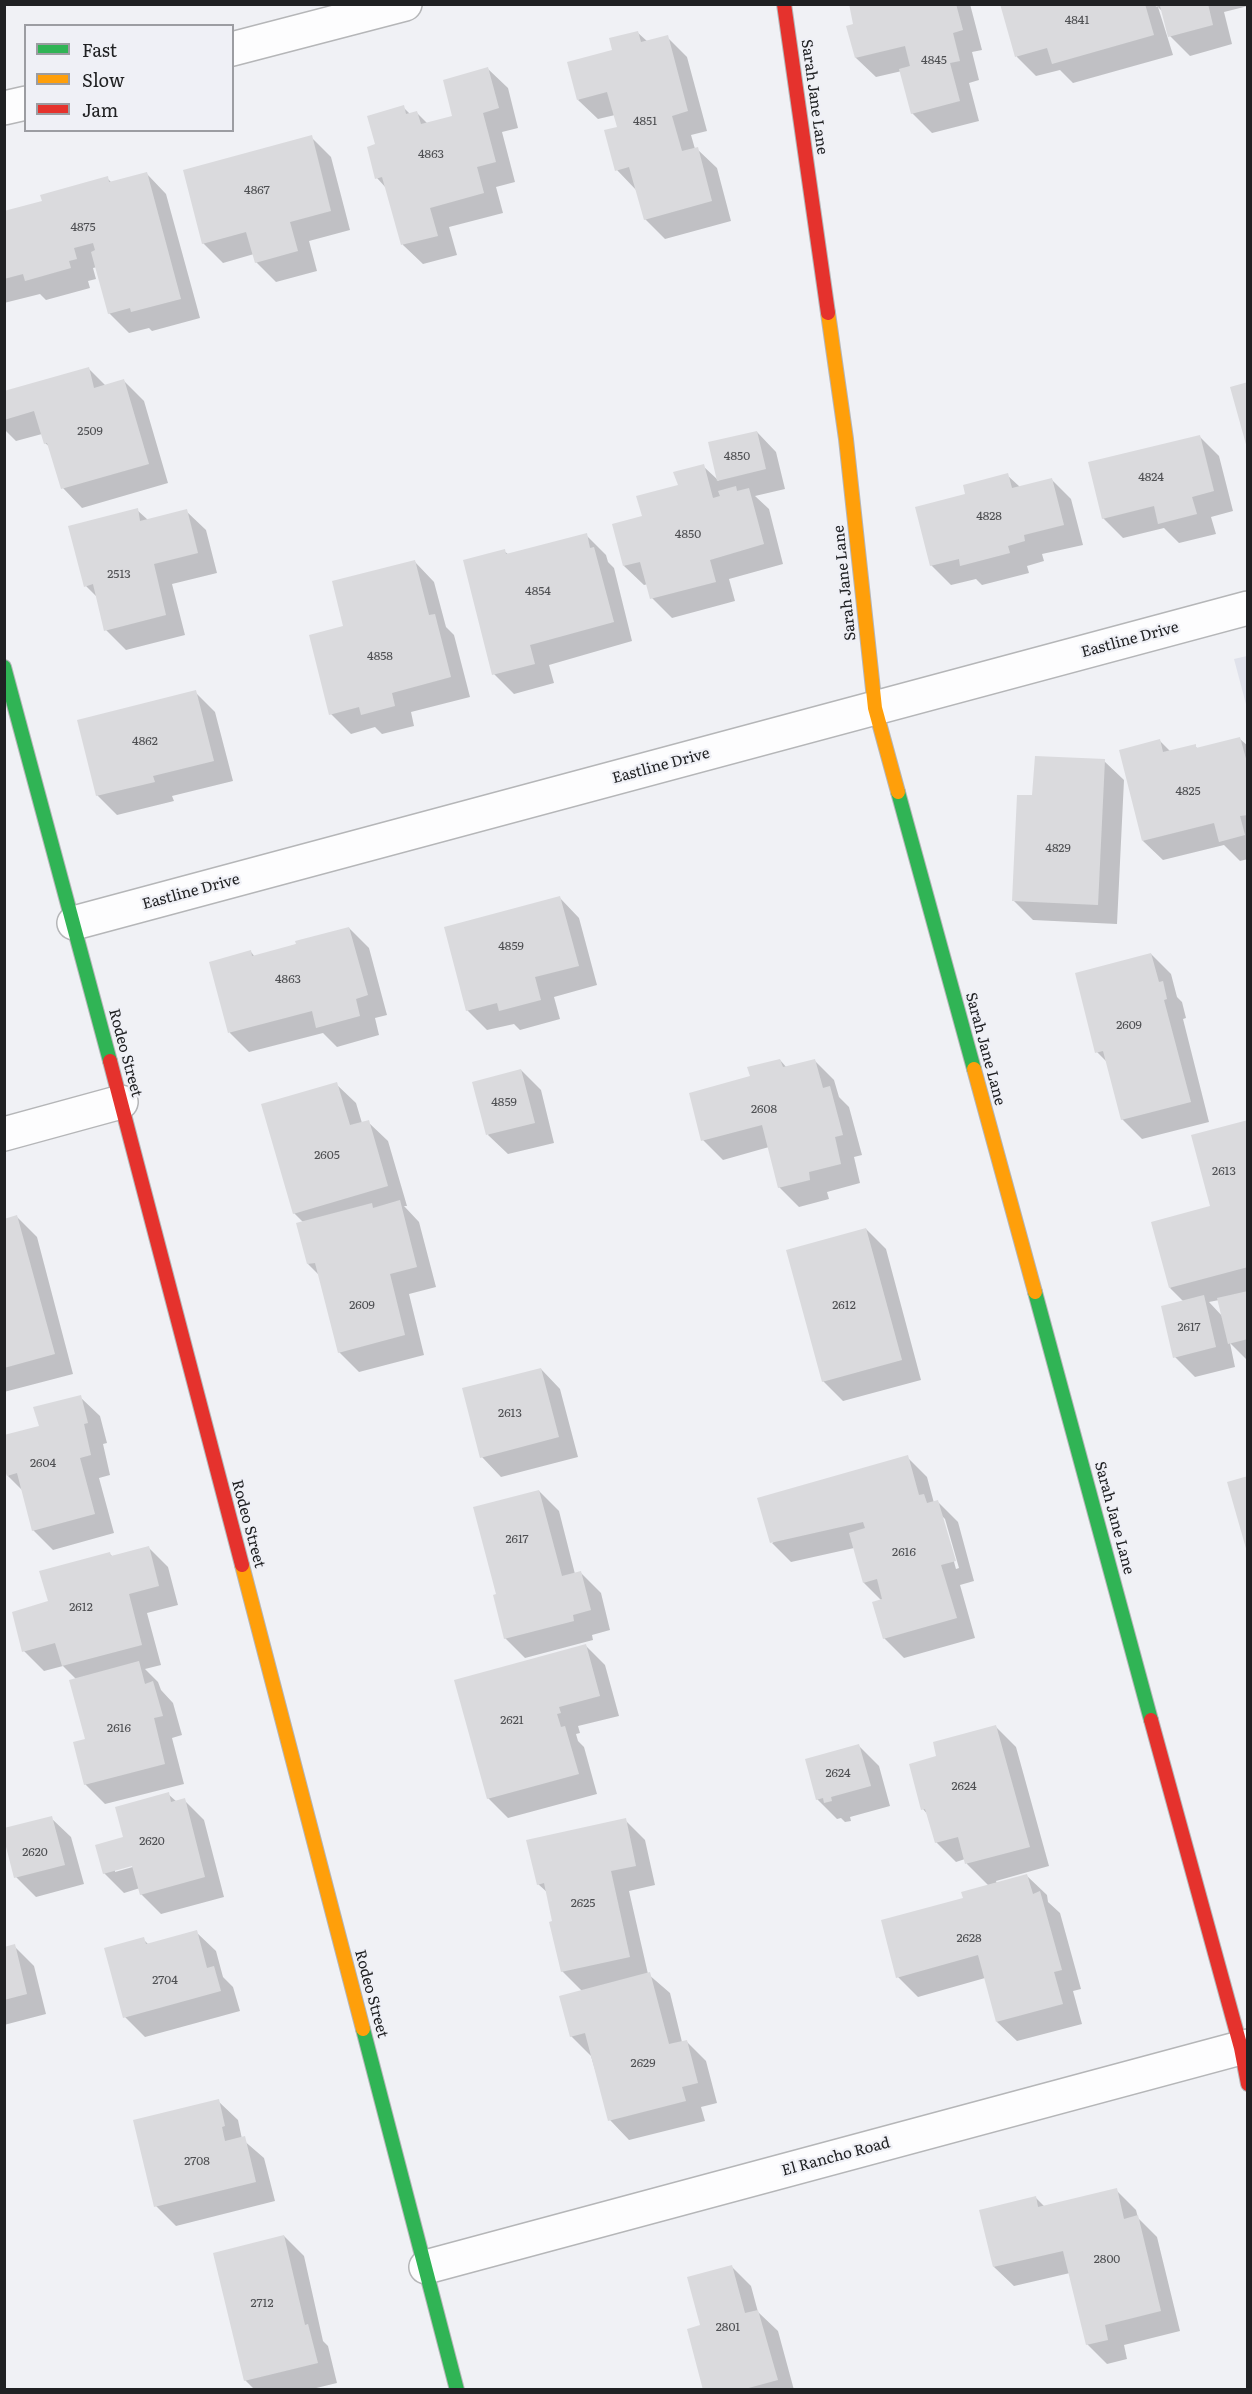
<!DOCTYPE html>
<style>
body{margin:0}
#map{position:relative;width:1252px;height:2394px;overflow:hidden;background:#f0f1f5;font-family:Literata,serif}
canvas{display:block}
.frame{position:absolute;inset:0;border:6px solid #202123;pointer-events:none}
.legend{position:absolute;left:24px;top:24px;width:210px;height:108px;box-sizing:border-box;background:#eff0f6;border:2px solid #9c9da2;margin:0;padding:8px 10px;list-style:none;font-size:18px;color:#202123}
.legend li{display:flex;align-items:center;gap:12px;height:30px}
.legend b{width:30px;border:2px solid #9c9da2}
</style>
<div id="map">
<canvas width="1252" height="2394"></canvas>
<div class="frame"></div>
<ul class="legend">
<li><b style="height:8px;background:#30b455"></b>Fast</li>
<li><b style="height:8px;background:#ff9f0a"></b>Slow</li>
<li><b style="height:8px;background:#e5322d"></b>Jam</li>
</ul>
</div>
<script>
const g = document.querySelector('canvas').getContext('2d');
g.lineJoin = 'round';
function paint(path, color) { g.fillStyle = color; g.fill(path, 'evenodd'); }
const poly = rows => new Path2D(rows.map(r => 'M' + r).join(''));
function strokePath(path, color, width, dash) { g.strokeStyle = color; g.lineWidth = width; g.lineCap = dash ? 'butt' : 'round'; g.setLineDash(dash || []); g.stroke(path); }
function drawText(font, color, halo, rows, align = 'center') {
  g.font = font + ' Literata,serif'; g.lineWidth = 4.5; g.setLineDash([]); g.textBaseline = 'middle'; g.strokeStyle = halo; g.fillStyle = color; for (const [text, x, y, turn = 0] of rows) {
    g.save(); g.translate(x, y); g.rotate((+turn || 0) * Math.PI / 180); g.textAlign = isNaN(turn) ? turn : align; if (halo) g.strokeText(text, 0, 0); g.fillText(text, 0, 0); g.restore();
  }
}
paint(poly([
 [1247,656,1248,656,1247,708,1234,659]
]), '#e0e2eb');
paint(poly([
 [850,4,970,4,982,50,972,52,979,80,969,83,979,121,932,133,912,113,902,71,876,77,856,58,855,25],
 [1002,4,1248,4,1248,6,1224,12,1232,44,1190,56,1170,36,1163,12,1158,7,1173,55,1073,83,1060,70,1036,76,1017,57],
 [637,32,648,42,667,37,687,57,707,131,691,135,695,149,697,149,717,168,731,221,665,239,645,219,637,191,617,170,619,128,615,115,598,119,578,100,614,51],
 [488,69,508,88,518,128,502,132,515,182,496,187,503,213,449,227,457,255,423,264,403,245,387,189,377,178,377,145,403,107,411,115,417,113,428,124,454,117],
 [311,137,331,157,350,230,309,241,317,271,276,282,256,262,254,254,223,263,203,243],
 [147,174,166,194,200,318,152,331,149,328,129,333,109,313,97,267,93,268,96,279,88,281,90,288,46,300,40,294,4,303,4,213,44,202,107,178,112,183],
 [88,368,106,386,124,381,144,401,168,483,82,508,63,488,51,448,45,443,42,434,16,441,4,429,4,393],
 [757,432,776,452,785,489,755,496,769,509,783,564,729,579,735,601,672,618,652,598,648,584,644,585,624,566,644,517,703,466,719,481,710,443],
 [1199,436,1219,456,1233,511,1211,517,1216,534,1179,543,1164,528,1123,538,1103,518],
 [1007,475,1020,487,1051,479,1071,499,1083,545,1042,554,1044,561,1027,566,1029,573,982,585,976,579,951,585,931,565,967,495],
 [137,510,148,520,186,511,206,530,217,573,172,584,185,635,126,650,106,630,98,598,86,586],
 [586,535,606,555,608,562,614,568,632,641,549,665,554,683,514,694,494,674,504,551,509,555],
 [415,562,434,582,446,627,454,635,470,697,411,712,414,726,382,734,375,727,351,734,331,714,345,627],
 [195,692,215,712,233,781,172,796,174,801,117,815,97,795],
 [1240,739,1248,746,1248,859,1240,861,1224,845,1163,860,1143,841,1160,741,1171,752,1195,746,1198,749],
 [1104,761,1124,780,1117,924,1033,920,1013,900,1034,797],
 [560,898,579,918,597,985,554,997,560,1019,520,1030,514,1024,487,1030,467,1010],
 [349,928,369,948,387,1015,375,1018,379,1035,337,1047,323,1033,249,1052,230,1033,211,963,251,952,255,957],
 [1151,954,1171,974,1177,997,1182,1002,1186,1018,1183,1019,1209,1122,1142,1139,1122,1119,1108,1063,1097,1052],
 [780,1060,787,1068,814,1060,834,1080,839,1097,849,1107,862,1155,854,1157,860,1183,827,1192,829,1199,799,1207,779,1187,769,1147,723,1160,703,1140,751,1077],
 [521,1070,541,1090,554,1143,508,1154,488,1135],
 [336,1084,356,1103,362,1123,368,1122,388,1141,407,1206,404,1206,419,1222,436,1287,409,1294,424,1355,359,1372,339,1352,320,1276,308,1264,304,1223,294,1213],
 [1248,1122,1248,1361,1230,1343,1235,1367,1195,1377,1175,1357,1184,1302,1170,1288,1212,1207],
 [1219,1300,1223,1317,1209,1302],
 [17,1217,37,1237,73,1374,4,1392,4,1220],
 [866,1229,886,1249,921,1380,843,1401,823,1381],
 [541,1369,560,1389,578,1457,501,1477,482,1457],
 [80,1397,100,1416,107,1443,103,1444,110,1475,99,1478,114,1533,53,1550,33,1530,23,1491,8,1476,40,1428],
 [907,1457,927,1477,934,1503,938,1502,958,1522,974,1581,960,1585,975,1638,904,1658,884,1638,882,1601,864,1583,854,1548,791,1562,772,1543],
 [941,1515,945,1519,959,1568,956,1569],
 [539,1491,559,1511,575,1574,581,1573,601,1593,610,1630,592,1635,593,1640,525,1658,505,1638,498,1595],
 [148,1547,168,1567,178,1605,147,1613,161,1665,145,1669,158,1682,161,1690,173,1703,182,1735,172,1738,184,1784,105,1804,85,1784,86,1740,76,1679,63,1666,44,1671,24,1651,50,1602,109,1553,113,1557],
 [585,1645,605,1665,619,1716,578,1726,580,1733,576,1734,578,1741,584,1747,597,1794,508,1818,488,1798],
 [996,1727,1016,1747,1049,1866,996,1881,997,1884,1027,1876,1047,1895,1048,1902,1060,1913,1081,1989,1073,1991,1082,2024,1017,2041,997,2022,985,1978,918,1997,898,1977,965,1899,989,1886,967,1864,965,1859,956,1862,936,1842,928,1815,923,1809,938,1758],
 [859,1746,879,1766,890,1806,850,1817,851,1821,845,1822,841,1818,837,1819,817,1799],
 [168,1794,177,1802,184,1800,204,1820,224,1897,161,1914,141,1894,140,1888,124,1893,104,1873,125,1838],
 [139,1862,140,1865,115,1872,115,1869],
 [51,1818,71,1837,84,1884,36,1897,16,1877],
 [625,1820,645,1840,655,1885,629,1891,648,1974,670,1993,682,2042,686,2041,706,2061,717,2103,701,2107,705,2121,629,2140,610,2120,591,2056,571,2036,582,1991,562,1971,548,1893,538,1884],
 [196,1932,216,1951,223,1977,233,1987,240,2011,145,2037,125,2017,143,1939,149,1945],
 [14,1946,34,1966,46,2014,4,2025,4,1949],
 [218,2101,238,2120,242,2139,264,2158,275,2201,176,2226,156,2206],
 [1116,2190,1136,2210,1138,2218,1157,2237,1180,2331,1124,2345,1127,2359,1107,2364,1087,2344,1070,2273,1014,2286,994,2267,1036,2198,1045,2207],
 [284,2236,304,2256,323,2341,328,2346,337,2383,308,2390,255,2390,245,2380],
 [731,2266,751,2286,758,2312,778,2331,794,2390,705,2390,702,2327]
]), '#0003');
paint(poly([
 [849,4,956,4,963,30,953,33,960,61,950,63,960,101,911,114,899,69,910,66,905,46,855,58,846,26,853,24],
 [1000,4,1145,4,1154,35,1052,64,1047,48,1015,57],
 [1155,4,1208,4,1213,25,1168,37,1160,6,1156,7],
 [638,31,641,42,668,35,688,111,672,116,682,151,698,147,712,201,644,220,629,167,615,171,604,130,617,127,607,92,577,100,567,62,612,50,609,38],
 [488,67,499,108,483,113,496,162,477,167,484,193,430,208,438,236,401,245,382,177,375,179,367,147,375,144,367,116,404,105,406,114,417,111,421,124,452,116,443,80],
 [312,135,331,211,290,222,298,251,255,263,246,232,202,244,183,170],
 [147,172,181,299,131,312,130,308,108,314,91,252,95,250,93,243,74,248,77,259,69,261,71,268,25,281,23,274,4,279,4,211,42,201,40,195,108,176,109,182],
 [89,367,94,388,124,379,149,464,61,489,47,443,44,444,34,411,4,420,4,391],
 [1248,382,1248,448,1247,448,1230,387],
 [757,431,766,469,717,481,708,442],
 [1200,435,1214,491,1192,497,1197,514,1158,524,1154,506,1102,519,1088,462],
 [704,464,713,498,720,496,718,491,736,486,737,491,749,488,764,544,710,560,716,582,650,599,640,562,623,566,612,524,642,516,636,496,678,485,673,472],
 [1008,473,1012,488,1052,478,1064,525,1024,535,1025,541,1008,546,1010,553,960,566,959,559,930,566,915,507,965,494,963,485],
 [138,508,140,521,187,509,198,553,154,564,166,615,104,631,93,584,84,587,68,526],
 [587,533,590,548,594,547,614,622,530,645,535,664,492,675,463,560,505,549,506,554],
 [415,560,429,615,435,614,451,677,392,693,395,706,361,715,359,707,329,715,309,635,343,626,332,581],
 [196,690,214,761,153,776,155,782,96,796,77,720],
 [1240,737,1248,766,1248,815,1240,816,1245,835,1219,842,1214,823,1142,841,1119,750,1160,739,1163,752,1196,744,1196,748],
 [1035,756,1105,759,1098,905,1012,901,1017,795,1032,795],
 [560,896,579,966,535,977,541,1000,499,1011,497,1003,466,1011,444,927],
 [349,927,368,995,356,999,360,1016,316,1028,312,1011,228,1033,209,962,251,950,252,956,296,944,295,941],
 [1151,953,1159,982,1163,981,1167,999,1164,1000,1191,1102,1121,1120,1103,1051,1095,1053,1075,973],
 [780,1059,783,1067,815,1059,823,1088,830,1086,843,1135,835,1137,841,1164,809,1172,810,1180,778,1188,762,1125,701,1141,689,1093,750,1076,747,1067],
 [521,1069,535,1123,486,1135,472,1082],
 [337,1082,350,1125,369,1120,388,1186,293,1214,261,1104],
 [1248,1120,1248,1267,1169,1288,1151,1222,1210,1206,1191,1135],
 [400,1200,417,1267,390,1274,405,1335,338,1353,315,1263,307,1264,296,1223,372,1203,373,1208],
 [17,1215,55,1354,4,1368,4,1219],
 [866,1228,902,1360,822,1382,786,1250],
 [1248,1291,1248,1339,1228,1344,1217,1298],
 [1204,1295,1216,1347,1173,1358,1161,1306],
 [541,1368,559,1437,480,1458,462,1388],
 [81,1395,88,1423,84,1424,91,1455,80,1458,95,1514,32,1531,17,1473,7,1476,4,1468,4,1435,39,1426,33,1407],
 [908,1455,919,1495,924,1494,927,1503,938,1500,956,1561,941,1565,957,1618,883,1639,872,1602,882,1599,877,1579,863,1583,849,1533,865,1528,863,1522,770,1543,757,1498],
 [1248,1476,1248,1552,1247,1552,1227,1482],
 [539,1490,562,1576,581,1571,591,1610,573,1615,574,1621,504,1639,493,1595,496,1594,473,1507],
 [149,1546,159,1586,129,1594,142,1645,62,1666,55,1643,22,1652,12,1612,48,1601,39,1571,110,1552,111,1556],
 [586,1644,600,1696,559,1707,561,1713,557,1714,561,1727,565,1726,579,1774,487,1799,454,1680],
 [139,1661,145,1684,153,1681,163,1716,154,1718,165,1764,84,1785,73,1742,85,1739,69,1680],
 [996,1725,1030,1847,965,1864,958,1837,935,1843,925,1809,921,1810,909,1764,936,1756,933,1742],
 [859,1744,871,1786,831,1797,832,1801,824,1803,823,1798,816,1800,805,1759],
 [169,1792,171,1802,185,1798,205,1877,140,1895,132,1866,103,1874,95,1845,123,1837,115,1807],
 [52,1816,65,1865,14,1878,4,1839,4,1828],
 [626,1818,636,1866,611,1871,630,1957,561,1972,549,1922,552,1921,544,1883,537,1885,526,1840],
 [1027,1874,1033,1894,1040,1891,1062,1970,1054,1972,1063,2004,996,2022,978,1955,896,1978,881,1920,963,1898,961,1892],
 [197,1930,207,1968,214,1966,221,1991,123,2018,104,1948,144,1937,146,1944],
 [15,1944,27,1994,4,2000,4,1947],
 [650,1972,669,2044,687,2040,698,2083,682,2087,686,2101,608,2121,585,2033,570,2037,559,1996],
 [219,2099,225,2126,222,2127,225,2141,245,2136,256,2182,154,2207,133,2120],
 [1117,2188,1124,2219,1138,2215,1161,2311,1105,2325,1108,2340,1086,2345,1063,2251,993,2267,979,2210,1036,2196,1038,2207],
 [284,2235,305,2325,308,2324,318,2363,244,2381,213,2253],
 [732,2265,745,2313,758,2310,778,2380,741,2390,703,2390,687,2329,700,2325,687,2277]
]), '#dadadd');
const street = poly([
 [232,49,405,4],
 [4,108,26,103],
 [74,923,1248,608],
 [4,1134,121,1102],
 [426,2267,1248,2046]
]);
const fast = poly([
 [4,667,110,1061],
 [898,792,974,1069],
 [1035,1292,1151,1720],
 [363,2029,457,2390]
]);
const slow = poly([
 [828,313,846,439,875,708,898,792],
 [974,1069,1035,1292],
 [242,1565,363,2029]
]);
const jam = poly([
 [784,4,828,313],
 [110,1061,242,1565],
 [1151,1720,1241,2048,1248,2084]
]);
strokePath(street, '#b5b6b8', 36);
strokePath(fast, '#b5b6b8', 16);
strokePath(slow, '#b5b6b8', 16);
strokePath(jam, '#b5b6b8', 16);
strokePath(street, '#fdfdfe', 33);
strokePath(fast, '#30b455', 14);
strokePath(slow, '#ff9f0a', 14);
strokePath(jam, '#e5322d', 14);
drawText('12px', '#4e4f52', null, [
 ["4841",1077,20],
 ["4845",934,60],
 ["4851",645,121],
 ["4863",431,154],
 ["4867",257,190],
 ["4875",83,227],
 ["2509",90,431],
 ["4850",737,456],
 ["4824",1151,477],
 ["4828",989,516],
 ["4850",688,534],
 ["2513",119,574],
 ["4854",538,591],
 ["4858",380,656],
 ["4862",145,741],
 ["4825",1188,791],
 ["4829",1058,848],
 ["4859",511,946],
 ["4863",288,979],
 ["2609",1129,1025],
 ["4859",504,1102],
 ["2608",764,1109],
 ["2605",327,1155],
 ["2613",1224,1171],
 ["2609",362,1305],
 ["2612",844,1305],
 ["2617",1189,1327],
 ["2613",510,1413],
 ["2604",43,1463],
 ["2617",517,1539],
 ["2616",904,1552],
 ["2612",81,1607],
 ["2621",512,1720],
 ["2616",119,1728],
 ["2624",838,1773],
 ["2624",964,1786],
 ["2620",152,1841],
 ["2620",35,1852],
 ["2625",583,1903],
 ["2628",969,1938],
 ["2704",165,1980],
 ["2629",643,2063],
 ["2708",197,2161],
 ["2800",1107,2259],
 ["2712",262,2303],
 ["2801",728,2327]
]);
drawText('15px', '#202123', '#eff0f6', [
 ["Sarah Jane Lane",814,97,82],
 ["Sarah Jane Lane",845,583,-96],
 ["Eastline Drive",1130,640,-15],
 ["Eastline Drive",661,766,-15],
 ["Eastline Drive",191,892,-15],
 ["Sarah Jane Lane",985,1049,75],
 ["Rodeo Street",125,1053,75],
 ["Sarah Jane Lane",1114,1518,75],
 ["Rodeo Street",248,1524,75],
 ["Rodeo Street",371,1994,75],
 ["El Rancho Road",836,2157,-15]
]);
</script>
